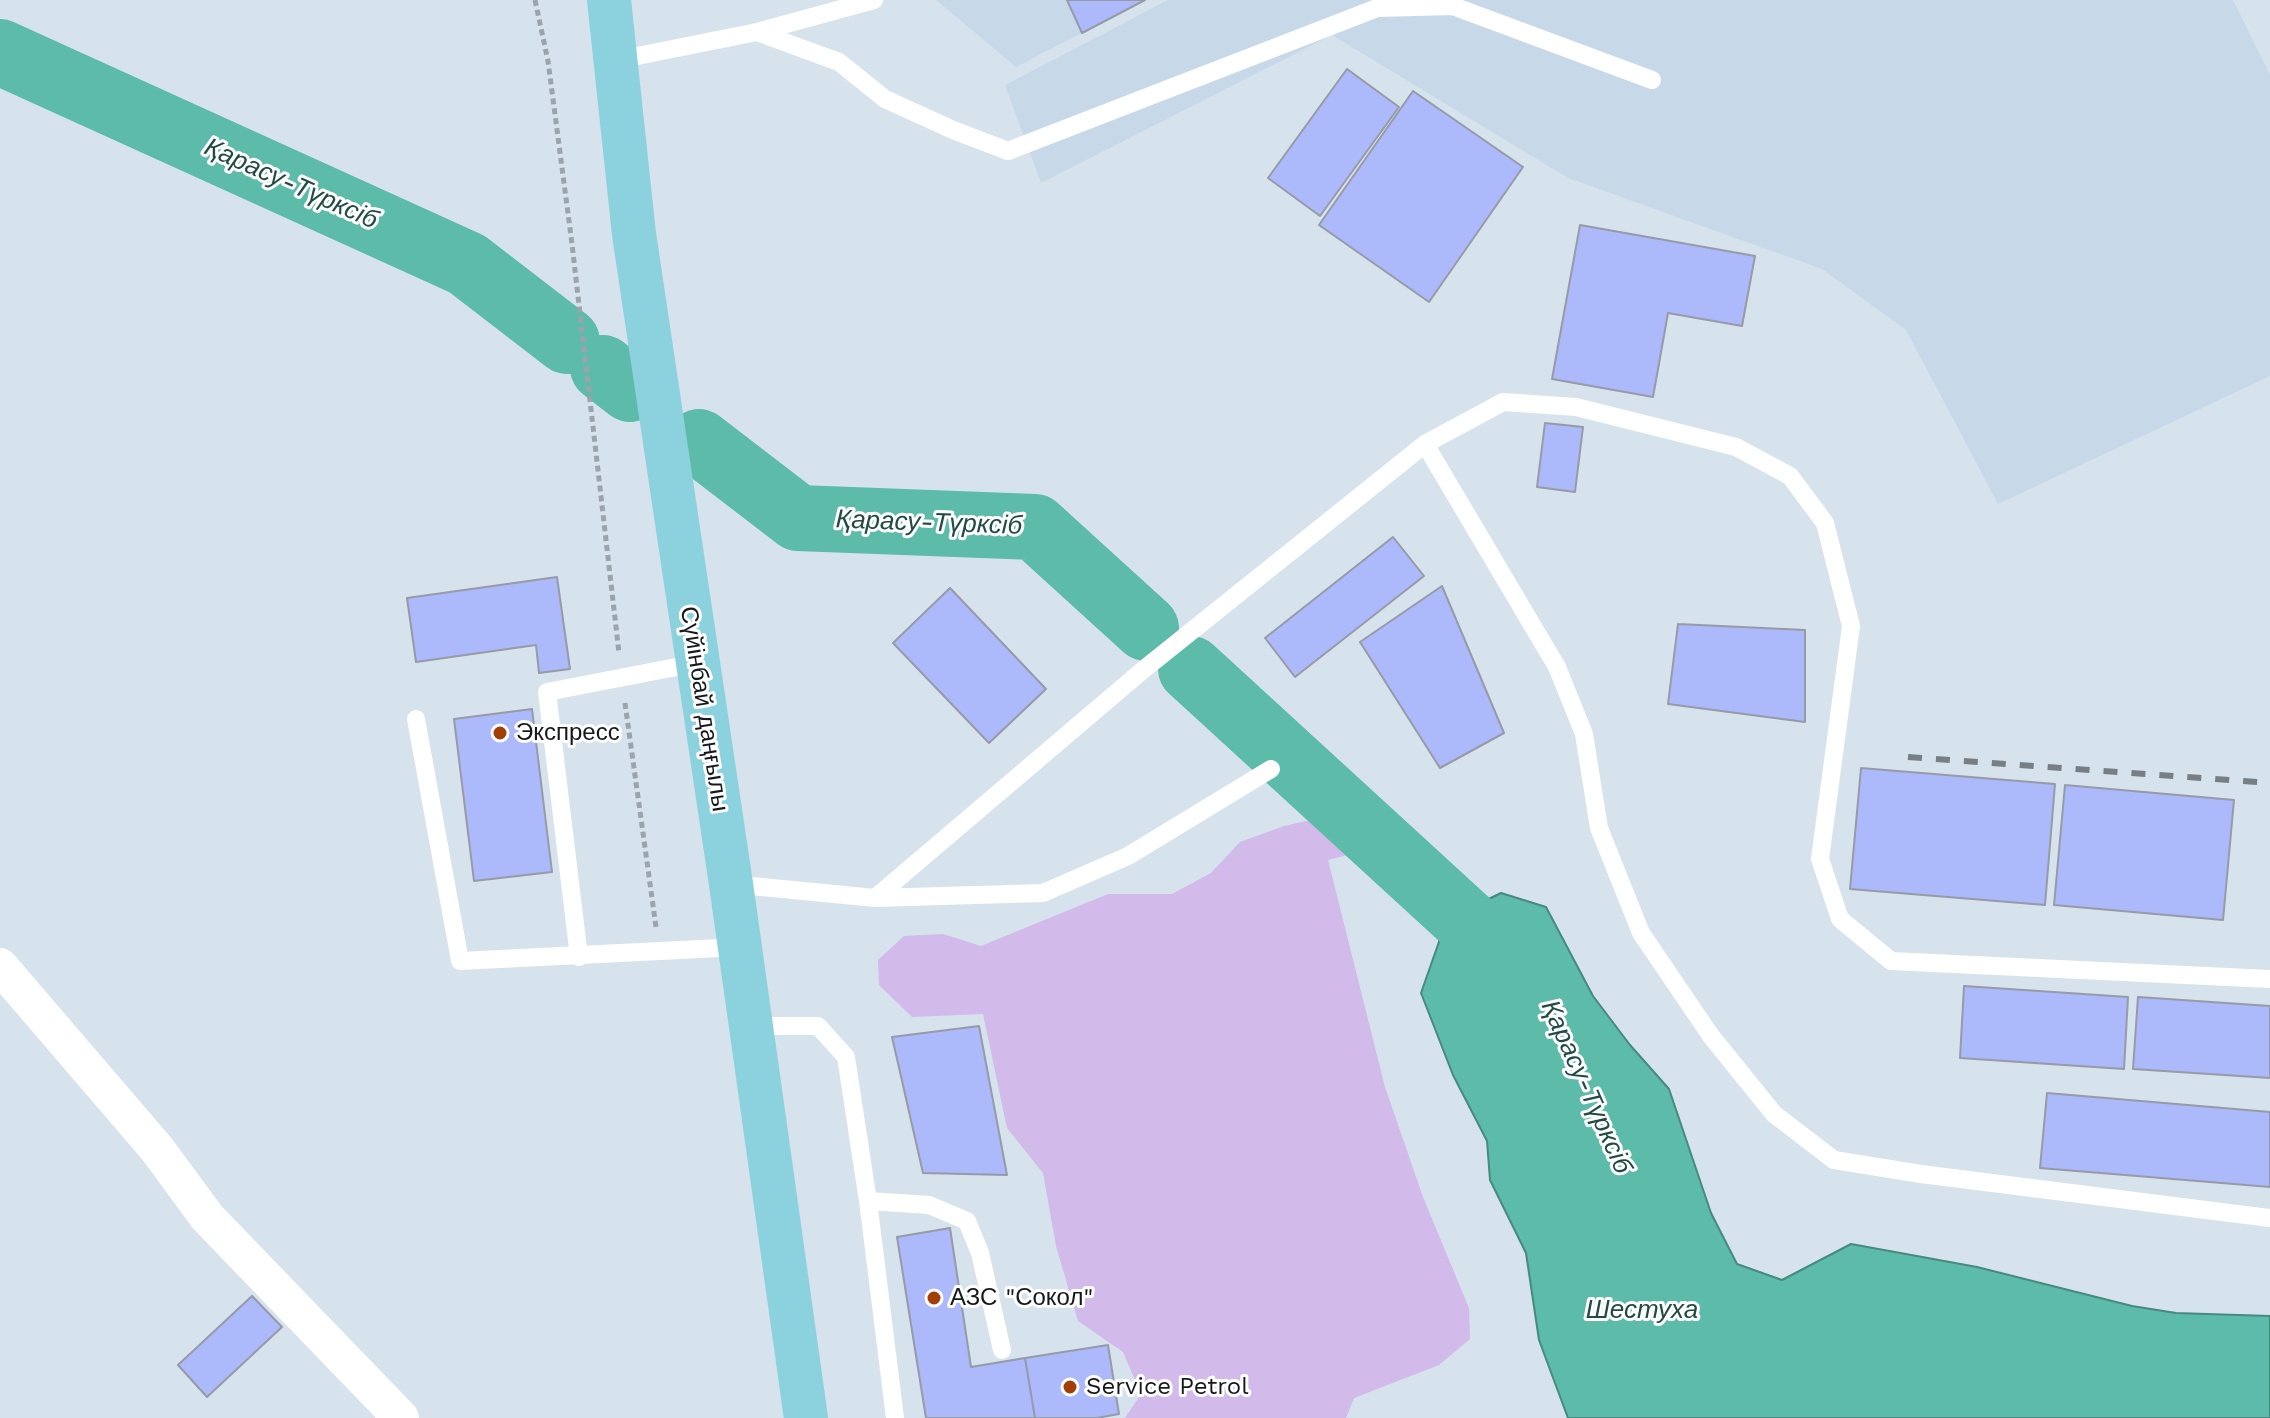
<!DOCTYPE html>
<meta charset="utf-8">
<style>
body{margin:0}
canvas{display:block;background:#d6e2ec}
</style>
<canvas width="2270" height="1418"></canvas>
<script>
const g = document.querySelector('canvas').getContext('2d');
g.lineJoin = 'round';
function paint(path, color) { g.fillStyle = color; g.fill(path, 'evenodd'); }
const poly = rows => new Path2D(rows.map(r => 'M' + r).join(''));
function strokePath(path, color, width, dash) { g.strokeStyle = color; g.lineWidth = width; g.lineCap = dash ? 'butt' : 'round'; g.setLineDash(dash || []); g.stroke(path); }
function drawText(font, color, halo, rows, align = 'center') {
  g.font = font + ' "Work Sans",sans-serif'; g.lineWidth = 6; g.setLineDash([]); g.textBaseline = 'middle'; g.strokeStyle = halo; g.fillStyle = color; for (const [text, x, y, turn = 0] of rows) {
    g.save(); g.translate(x, y); g.rotate((+turn || 0) * Math.PI / 180); g.textAlign = isNaN(turn) ? turn : align; if (halo) g.strokeText(text, 0, 0); g.fillText(text, 0, 0); g.restore();
  }
}
paint(poly([
 [936,0,1145,0,1016,67],
 [1168,0,2233,0,2270,75,2270,376,1998,504,1906,330,1822,269,1568,178,1332,35,1041,183,1005,85]
]), '#c7d9e9');
paint(poly([
 [1358,796,1385,810,1386,833,1359,852,1328,860,1385,1087,1423,1197,1469,1308,1470,1339,1439,1365,1354,1398,1346,1418,1125,1418,1141,1394,1123,1352,1078,1321,1056,1246,1043,1173,1007,1128,983,1014,912,1017,879,985,878,960,904,936,943,934,981,946,1108,894,1172,894,1211,873,1240,842,1284,826,1324,817]
]), '#d2baea');
const water = poly([
 [1501,893,1546,907,1593,996,1630,1045,1669,1089,1711,1213,1737,1264,1782,1280,1851,1244,1977,1267,2132,1306,2176,1313,2270,1316,2270,1418,1568,1418,1539,1340,1526,1253,1490,1180,1487,1141,1453,1075,1421,993,1447,919,1501,893]
]);
paint(water, '#5dbbaa');
strokePath(water, '#478a7f', 2);
strokePath(poly([
 [0,52,467,264,567,341],
 [603,368,630,389],
 [699,442,798,518,1035,527,1146,628],
 [1191,669,1526,976]
]), '#5dbbaa', 66);
const building = poly([
 [1067,0,1145,0,1082,33,1067,0],
 [1347,69,1399,107,1320,216,1268,178,1347,69],
 [1413,91,1523,167,1429,302,1319,225,1413,91],
 [1580,225,1755,256,1742,326,1668,313,1653,397,1552,379,1580,225],
 [1545,423,1583,427,1575,492,1537,487,1545,423],
 [1393,537,1424,576,1295,677,1265,638,1393,537],
 [557,577,570,669,539,673,536,645,416,662,407,598,557,577],
 [1442,586,1504,733,1440,768,1360,642,1442,586],
 [950,588,1046,689,989,743,893,643,950,588],
 [1678,624,1805,630,1805,722,1668,704,1678,624],
 [532,709,552,872,474,881,454,719,532,709],
 [1861,768,2055,784,2045,905,1850,889,1861,768],
 [2065,785,2234,800,2223,920,2054,905,2065,785],
 [1964,986,2128,997,2124,1069,1960,1058,1964,986],
 [2138,997,2270,1006,2270,1078,2133,1069,2138,997],
 [979,1026,1007,1175,923,1173,892,1037,979,1026],
 [2047,1093,2270,1112,2270,1187,2040,1168,2047,1093],
 [950,1228,971,1367,1025,1358,1035,1418,926,1418,897,1237,950,1228],
 [252,1296,282,1327,207,1397,178,1365,252,1296],
 [1108,1345,1119,1414,1097,1418,1035,1418,1025,1358,1108,1345]
]);
paint(building, '#acb9fa');
strokePath(building, '#979aa7', 2);
strokePath(poly([
 [535,0,548,61,572,244,619,653],
 [625,703,656,927]
]), '#9ba4ac', 5, [6, 4]);
strokePath(poly([
 [757,32,839,62,885,99,953,130,1008,151,1377,8,1453,6,1652,80],
 [617,60,757,32,874,0],
 [1425,444,1503,402,1576,407,1736,447,1790,476,1825,523,1851,626,1820,859,1840,919,1891,961,2270,979],
 [416,719,460,961,740,947],
 [731,884,875,898,1143,670,1425,444,1557,667,1584,734,1599,828,1641,933,1711,1036,1774,1114,1834,1160,1921,1174,2270,1218],
 [875,898,1043,893,1128,856,1271,769],
 [579,957,547,692,697,663],
 [750,1026,818,1026,846,1057,868,1201,895,1418],
 [868,1201,929,1205,967,1221,980,1253,1002,1350]
]), '#fff', 18);
strokePath(poly([
 [0,966,157,1149,207,1217,401,1418]
]), '#fff', 36);
strokePath(poly([
 [609,0,634,234,731,884,806,1418]
]), '#8cd1de', 44);
strokePath(poly([
 [1908,757,2270,783]
]), '#777f85', 6, [14, 14]);
for (const [x, y, r, color] of [
 [500,733,8,"#a23e08"],
 [934,1298,8,"#a23e08"],
 [1070,1387,8,"#a23e08"]
]) { const dot = new Path2D(); dot.arc(x, y, r, 0, 2 * Math.PI); g.fillStyle = color; g.fill(dot); strokePath(dot, '#fff', 3); }
drawText('24px', '#15191c', '#fff', [
 ["Сүйінбай даңғылы",704,709,81]
]);
drawText('24px', '#15191c', '#fff', [
 ["Экспресс",516,733],
 ["АЗС \"Сокол\"",950,1298],
 ["Service Petrol",1086,1387]
], 'left');
drawText('italic 26px', '#214b44', '#fff', [
 ["Қарасу-Түрксіб",291,184,24],
 ["Қарасу-Түрксіб",929,523,2],
 ["Қарасу-Түрксіб",1586,1087,66],
 ["Шестуха",1642,1310]
]);
</script>
